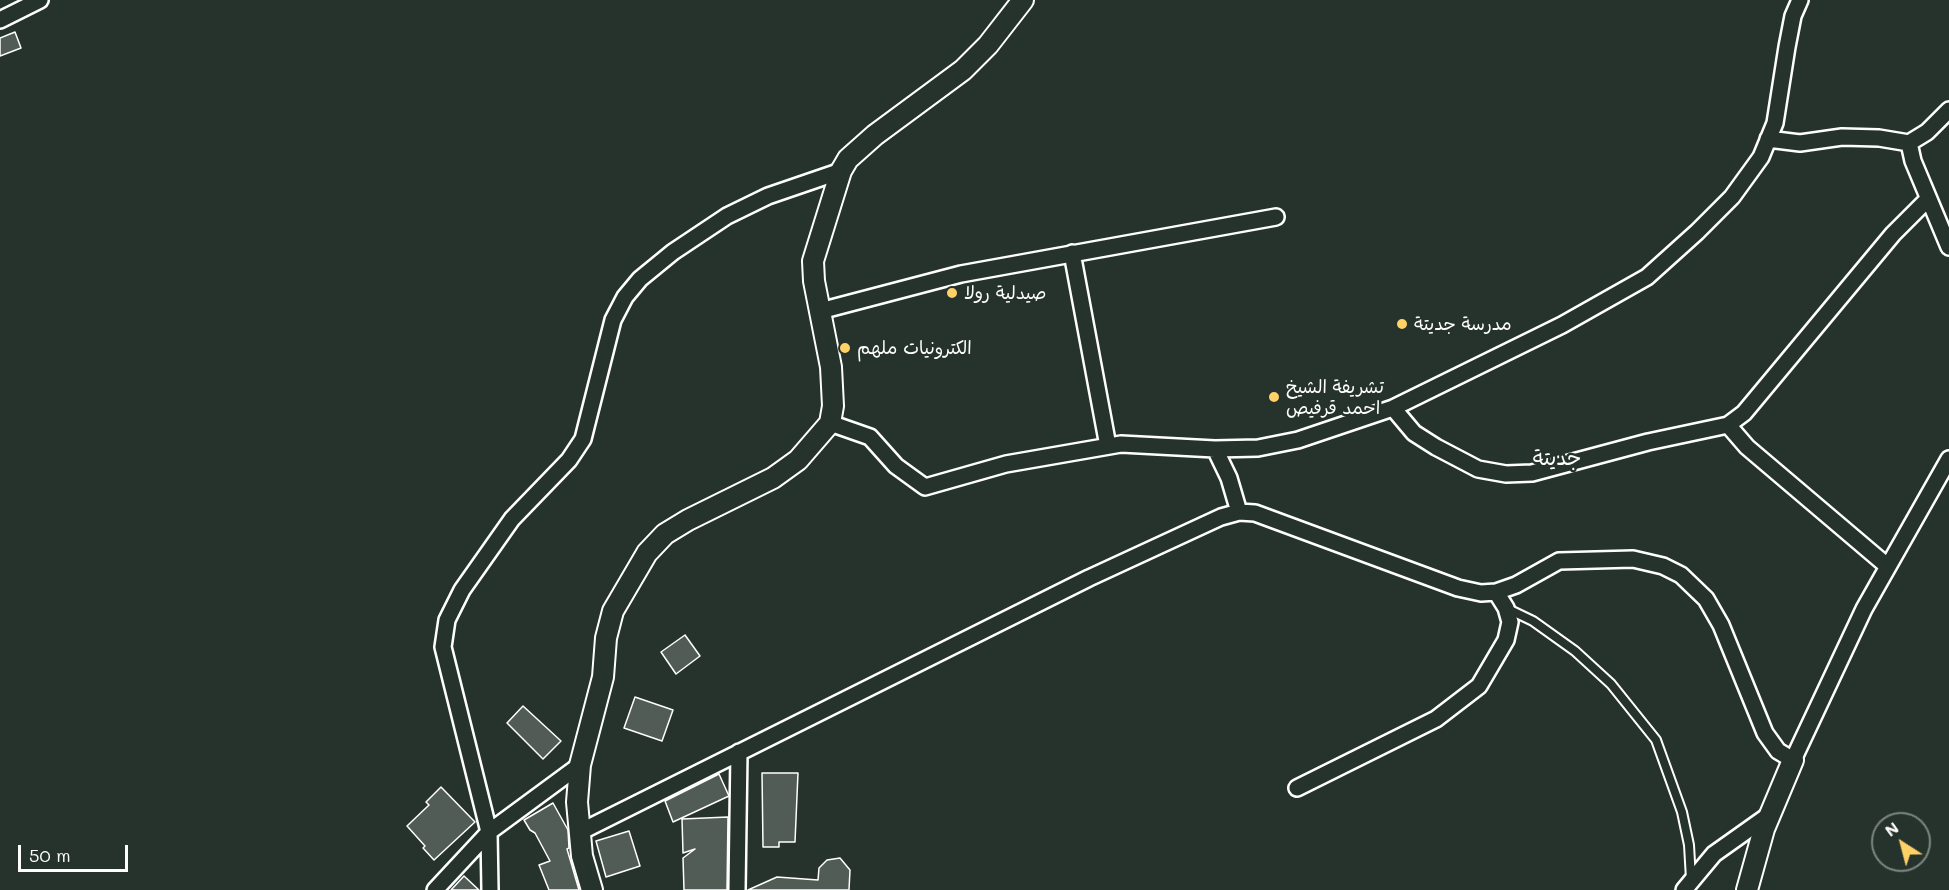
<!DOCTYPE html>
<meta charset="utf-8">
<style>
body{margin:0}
#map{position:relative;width:1949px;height:890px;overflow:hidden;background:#26332d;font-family:Mali,sans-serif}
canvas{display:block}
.north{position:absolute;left:1871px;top:812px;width:60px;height:60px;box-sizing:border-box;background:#26332d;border:2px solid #7d8581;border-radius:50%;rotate:324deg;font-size:16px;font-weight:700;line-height:24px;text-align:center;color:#fff}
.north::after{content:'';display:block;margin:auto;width:21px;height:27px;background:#ffd166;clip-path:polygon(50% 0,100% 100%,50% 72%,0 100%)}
.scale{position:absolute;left:18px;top:845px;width:110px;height:27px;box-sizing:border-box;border:3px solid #fff;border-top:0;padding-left:8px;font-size:18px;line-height:21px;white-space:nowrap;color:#fff;-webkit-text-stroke:4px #26332d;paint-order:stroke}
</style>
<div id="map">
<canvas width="1949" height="890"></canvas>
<div class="north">N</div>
<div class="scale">50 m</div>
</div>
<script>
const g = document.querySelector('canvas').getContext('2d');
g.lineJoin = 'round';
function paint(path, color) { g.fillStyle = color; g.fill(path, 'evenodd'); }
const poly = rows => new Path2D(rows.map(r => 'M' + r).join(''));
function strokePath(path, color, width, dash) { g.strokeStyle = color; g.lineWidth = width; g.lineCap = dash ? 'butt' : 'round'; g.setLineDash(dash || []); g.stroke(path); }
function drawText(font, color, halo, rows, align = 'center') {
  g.font = font + ' Mali,"Playpen Sans Arabic",sans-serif'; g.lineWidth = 5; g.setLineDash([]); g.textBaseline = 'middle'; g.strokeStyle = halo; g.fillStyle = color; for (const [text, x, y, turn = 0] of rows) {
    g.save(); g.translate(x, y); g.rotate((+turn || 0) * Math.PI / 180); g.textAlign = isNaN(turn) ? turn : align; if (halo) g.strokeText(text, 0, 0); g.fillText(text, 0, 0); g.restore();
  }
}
const building = poly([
 [15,32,21,48,0,56,0,38,15,32],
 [685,635,700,656,676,674,661,652,685,635],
 [635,697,673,710,662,741,624,728,635,697],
 [523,706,561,741,543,759,507,723,523,706],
 [762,773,798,773,795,842,779,842,779,847,763,847,762,773],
 [719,774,729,796,673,822,665,801,719,774],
 [441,787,475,822,434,860,423,848,425,846,407,826,429,805,426,802,441,787],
 [553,803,568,830,569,848,567,849,579,890,549,890,539,865,550,861,535,833,530,830,524,820,553,803],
 [728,817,727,890,684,890,683,858,695,849,683,853,682,819,728,817],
 [629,831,640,866,606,877,596,841,629,831],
 [840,858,850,870,849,890,748,890,777,877,818,880,819,868,827,860,840,858],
 [464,876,479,890,451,890,464,876]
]);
paint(building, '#515c57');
strokePath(building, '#fff', 1.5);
const service = poly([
 [1508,609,1533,621,1575,651,1611,684,1656,740,1682,812,1689,845,1691,879]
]);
const minor = poly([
 [0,20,40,0],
 [1768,139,1800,143,1842,137,1879,138,1909,143,1927,132,1949,110],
 [1909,143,1913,161,1949,247],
 [1072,253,1108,446],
 [820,311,961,274,1276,217],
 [1393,408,1414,433,1436,447,1478,469,1506,474,1532,473,1648,442,1728,425,1744,413,1893,234,1928,199],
 [830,423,870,437,896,466,925,487,1006,464,1121,444,1215,449],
 [1728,425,1747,447,1886,565],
 [1239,512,1229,478,1215,449,1258,448,1298,440,1393,408,1562,325,1647,277,1697,232,1732,197,1761,157,1775,123,1787,47,1793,16,1800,0],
 [1297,788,1436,719,1479,686,1506,640,1510,622,1506,608,1496,592],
 [578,833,1089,578,1221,517,1239,512,1255,513,1458,588,1481,593,1496,592,1516,585,1559,561,1633,559,1663,566,1681,575,1706,599,1721,625,1765,733,1778,751,1793,760,1864,609,1949,459],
 [435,890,489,832,580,765],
 [490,890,489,832,443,647,447,620,462,590,512,519,569,460,583,439,613,320,625,297,640,279,673,252,727,216,768,196,841,171],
 [737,890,739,752],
 [1684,890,1714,854,1769,815]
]);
const tertiary = poly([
 [592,890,582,856,577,802,580,765,603,677,606,638,613,611,647,553,665,534,688,520,773,478,798,460,830,423,833,406,831,367,814,281,813,261,841,171,848,159,875,135,963,70,988,45,1023,0],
 [1747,890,1764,829,1793,760]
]);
strokePath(service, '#fff', 12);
strokePath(minor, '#fff', 20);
strokePath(tertiary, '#fff', 24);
strokePath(service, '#26332d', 8);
strokePath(minor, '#26332d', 15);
strokePath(tertiary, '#26332d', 20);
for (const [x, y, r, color] of [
 [952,293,6,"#ffd166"],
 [1402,324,6,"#ffd166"],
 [845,348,6,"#ffd166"],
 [1274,397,6,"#ffd166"]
]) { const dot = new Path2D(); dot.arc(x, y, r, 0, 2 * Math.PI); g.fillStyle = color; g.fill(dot); strokePath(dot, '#26332d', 2); }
drawText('18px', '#fff', '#26332d', [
 ["صيدلية رولا",964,293],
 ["مدرسة جديتة",1414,324],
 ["الكترونيات ملهم",857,348],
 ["تشريفة الشيخ",1286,387],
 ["احمد قرفيص",1286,408]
], 'left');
drawText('21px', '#fff', '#26332d', [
 ["جديتة",1557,459]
]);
</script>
